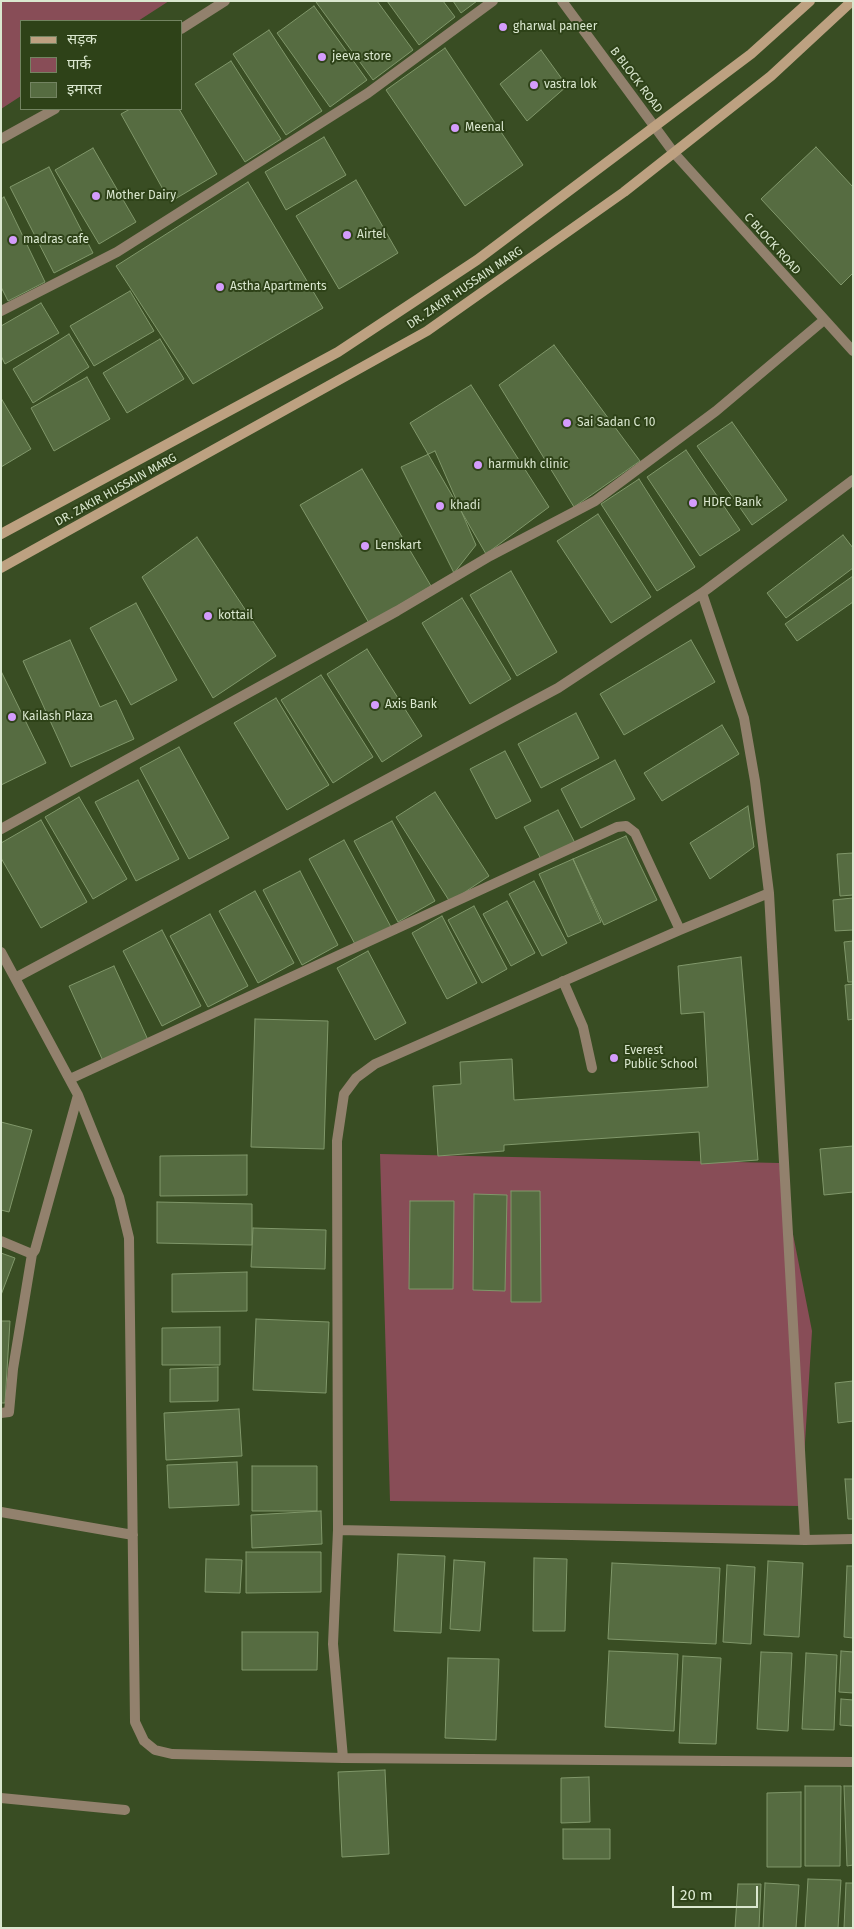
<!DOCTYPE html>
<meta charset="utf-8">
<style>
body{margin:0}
#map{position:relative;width:854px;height:1929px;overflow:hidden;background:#394d23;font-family:"Fira Sans","Noto Sans Devanagari",sans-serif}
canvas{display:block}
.frame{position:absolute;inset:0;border:2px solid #dae7cf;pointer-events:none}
.legend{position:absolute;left:20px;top:20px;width:162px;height:90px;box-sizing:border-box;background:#2e4218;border:1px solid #738461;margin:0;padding:6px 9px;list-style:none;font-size:15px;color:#dae7cf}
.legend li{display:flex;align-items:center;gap:10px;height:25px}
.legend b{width:25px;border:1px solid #738461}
.scale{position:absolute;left:672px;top:1886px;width:86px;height:22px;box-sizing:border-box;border:2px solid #dae7cf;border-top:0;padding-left:6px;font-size:15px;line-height:18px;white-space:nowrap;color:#dae7cf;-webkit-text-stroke:4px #2e4218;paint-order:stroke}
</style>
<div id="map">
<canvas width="854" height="1929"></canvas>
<div class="frame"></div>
<ul class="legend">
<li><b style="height:6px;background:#bda181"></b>सड़क</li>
<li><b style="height:14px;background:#884d57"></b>पार्क</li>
<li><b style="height:14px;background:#566c41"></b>इमारत</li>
</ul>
<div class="scale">20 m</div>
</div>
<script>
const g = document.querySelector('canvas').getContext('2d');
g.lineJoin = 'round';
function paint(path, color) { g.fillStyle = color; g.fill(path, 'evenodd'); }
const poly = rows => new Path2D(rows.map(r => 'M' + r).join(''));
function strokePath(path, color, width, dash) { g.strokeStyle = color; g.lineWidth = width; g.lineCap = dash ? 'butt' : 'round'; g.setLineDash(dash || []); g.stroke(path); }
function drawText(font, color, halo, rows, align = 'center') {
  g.font = font + ' "Fira Sans",sans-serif'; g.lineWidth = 4; g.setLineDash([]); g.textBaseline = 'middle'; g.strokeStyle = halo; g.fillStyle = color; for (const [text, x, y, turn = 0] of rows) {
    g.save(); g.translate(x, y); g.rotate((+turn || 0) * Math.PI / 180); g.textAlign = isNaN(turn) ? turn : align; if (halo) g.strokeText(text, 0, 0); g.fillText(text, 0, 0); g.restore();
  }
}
paint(poly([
 [1,1,169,1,138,21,21,21,21,96,1,109],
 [380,1154,779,1163,812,1331,801,1506,390,1501]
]), '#884d57');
const building = poly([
 [317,1,377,1,413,50,373,80,316,2,317,1],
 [387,1,443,1,455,17,419,45,387,1],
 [453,1,477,1,461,13,453,1],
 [314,6,367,80,330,107,277,33,314,6],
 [269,30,322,111,286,135,233,54,269,30],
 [445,48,523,165,465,206,386,90,445,48],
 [541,50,567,86,527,121,500,84,541,50],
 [231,61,281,139,245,162,195,84,231,61],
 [130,109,179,109,217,174,170,202,121,114,130,109],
 [324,137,346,175,286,210,265,172,324,137],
 [816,147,853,187,853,273,841,285,761,199,816,147],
 [93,148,136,222,99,244,55,170,93,148],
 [49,167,93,253,54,273,10,187,49,167],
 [356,180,398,253,339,289,296,216,356,180],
 [248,182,323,308,193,384,116,266,248,182],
 [4,197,45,282,8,301,1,287,1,199,4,197],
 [130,291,154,331,94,366,70,326,130,291],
 [41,303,59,333,5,364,1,356,1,326,41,303],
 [69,334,89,367,33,403,13,369,69,334],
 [160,339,184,379,127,413,103,373,160,339],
 [554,345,640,461,574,507,499,385,554,345],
 [87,377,110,419,54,451,31,408,87,377],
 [471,385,549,507,486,554,410,423,471,385],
 [1,398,31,449,1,467,1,398],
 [732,422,787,500,752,525,697,446,732,422],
 [686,450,740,530,700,556,647,477,686,450],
 [435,451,476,545,454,573,401,467,435,451],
 [362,469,431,586,369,623,300,505,362,469],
 [639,479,695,567,657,591,601,504,639,479],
 [598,514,651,597,611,623,557,541,598,514],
 [843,535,853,548,853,568,786,618,767,593,843,535],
 [197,537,276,656,213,698,142,577,197,537],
 [511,571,557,652,517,676,470,595,511,571],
 [853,576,853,602,797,641,785,624,853,576],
 [462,598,511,679,470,704,422,623,462,598],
 [136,603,177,680,131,705,90,628,136,603],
 [70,640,100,707,116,700,134,739,71,767,23,661,70,640],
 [691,640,715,682,624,735,600,694,691,640],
 [367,649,422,736,382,762,327,674,367,649],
 [1,671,46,763,1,785,1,671],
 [321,675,373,757,333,783,281,700,321,675],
 [276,698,329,785,287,810,234,723,276,698],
 [576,713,599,758,541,788,518,744,576,713],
 [722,725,739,754,662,801,644,773,722,725],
 [179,747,229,838,189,859,140,768,179,747],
 [505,751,531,801,496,819,470,769,505,751],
 [615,760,635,799,581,828,561,789,615,760],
 [138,780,179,859,136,881,95,802,138,780],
 [435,792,489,876,450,902,396,817,435,792],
 [79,797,127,879,93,899,45,817,79,797],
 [748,806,754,847,710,879,690,843,748,806],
 [558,810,575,843,542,861,524,827,558,810],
 [41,820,87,902,41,928,1,858,1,843,41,820],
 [392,821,435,901,398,922,354,841,392,821],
 [626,836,657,900,604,925,573,859,626,836],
 [344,840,391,927,356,946,309,859,344,840],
 [853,853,853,895,840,896,837,854,853,853],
 [573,859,601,922,568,937,539,874,573,859],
 [300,871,338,945,302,965,263,890,300,871],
 [534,881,567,943,542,956,509,894,534,881],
 [255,891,294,963,258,983,219,911,255,891],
 [853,898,853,930,835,931,833,900,853,898],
 [507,901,535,953,511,966,483,914,507,901],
 [474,906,507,969,482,983,448,920,474,906],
 [210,914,248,986,208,1007,170,936,210,914],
 [442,916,477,983,447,999,412,933,442,916],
 [162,930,201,1006,162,1026,123,951,162,930],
 [853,941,853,982,848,982,844,942,853,941],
 [368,951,406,1023,375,1040,337,968,368,951],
 [741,957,758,1160,701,1164,699,1132,504,1145,504,1151,438,1156,433,1086,461,1084,460,1062,512,1059,514,1100,708,1087,704,1012,681,1014,678,966,741,957],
 [114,966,148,1040,103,1061,69,986,114,966],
 [853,984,853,1019,848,1020,845,985,853,984],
 [255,1019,328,1021,324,1149,251,1147,255,1019],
 [1,1122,32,1130,9,1212,1,1210,1,1122],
 [853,1146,853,1192,824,1195,820,1149,853,1146],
 [247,1155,247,1195,160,1196,160,1156,247,1155],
 [511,1191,540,1191,541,1302,511,1302,511,1191],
 [474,1194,507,1195,505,1291,473,1290,474,1194],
 [410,1201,454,1201,453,1289,409,1289,410,1201],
 [157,1202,252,1204,252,1245,157,1243,157,1202],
 [253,1228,326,1230,325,1269,251,1267,253,1228],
 [1,1253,15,1258,1,1295,1,1253],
 [247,1272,247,1311,172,1312,172,1274,247,1272],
 [256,1319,329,1322,326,1393,253,1390,256,1319],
 [1,1321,10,1321,5,1403,1,1403,1,1321],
 [220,1327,220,1365,162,1365,162,1328,220,1327],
 [218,1367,218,1401,170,1402,170,1369,218,1367],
 [853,1381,853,1421,838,1423,835,1383,853,1381],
 [239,1409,242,1456,166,1460,164,1413,239,1409],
 [237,1462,239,1505,169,1508,167,1465,237,1462],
 [252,1466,317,1466,317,1511,252,1511,252,1466],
 [845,1479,853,1479,853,1519,848,1519,845,1479],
 [321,1511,322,1544,252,1548,251,1515,321,1511],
 [246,1552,321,1552,321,1592,246,1593,246,1552],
 [398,1554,445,1556,441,1633,394,1631,398,1554],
 [534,1558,567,1559,565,1631,533,1631,534,1558],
 [206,1559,242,1560,240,1593,205,1592,206,1559],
 [454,1560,485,1562,480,1631,450,1629,454,1560],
 [768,1561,803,1563,799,1637,764,1635,768,1561],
 [612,1563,720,1568,716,1644,608,1639,612,1563],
 [727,1565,755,1567,751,1644,723,1642,727,1565],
 [847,1566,853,1566,853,1638,844,1637,847,1566],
 [242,1632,318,1632,317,1670,242,1670,242,1632],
 [609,1651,678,1654,674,1731,605,1727,609,1651],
 [841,1651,853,1652,853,1693,839,1692,841,1651],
 [761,1652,792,1653,788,1731,757,1729,761,1652],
 [806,1653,837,1655,834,1730,802,1729,806,1653],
 [683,1656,721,1658,716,1744,679,1743,683,1656],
 [448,1658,499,1659,496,1740,445,1738,448,1658],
 [841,1699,853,1700,853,1726,840,1725,841,1699],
 [385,1770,389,1854,342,1857,338,1772,385,1770],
 [589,1777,590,1822,561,1823,561,1778,589,1777],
 [805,1786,841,1786,840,1866,805,1866,805,1786],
 [844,1786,853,1786,853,1865,847,1866,844,1786],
 [801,1792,801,1867,767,1867,767,1793,801,1792],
 [563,1829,610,1829,610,1859,563,1859,563,1829],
 [808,1879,841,1880,838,1928,805,1928,808,1879],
 [765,1883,799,1885,796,1928,763,1928,765,1883],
 [846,1883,853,1883,853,1928,844,1928,846,1883],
 [738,1884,761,1884,759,1928,735,1928,738,1884]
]);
paint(building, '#566c41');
strokePath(building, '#80976a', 1);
strokePath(poly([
 [563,981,583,1027,592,1068]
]), '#92816d', 10);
strokePath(poly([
 [562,1,674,153,853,351],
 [181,29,225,1],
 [1,139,55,109],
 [1,311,117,252,368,93,493,1],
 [702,593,744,718,755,781,769,893,805,1540],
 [1,829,397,611,490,556,595,501,716,411,824,320],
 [1,952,78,1095,119,1197,129,1238,135,1722,144,1741,155,1750,172,1754,343,1758,853,1762],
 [17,977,558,688,702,593,853,480],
 [70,1079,617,827,626,826,635,833,680,930],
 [1,1241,32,1254],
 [1,1413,9,1412,13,1369,32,1254,35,1250,78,1095],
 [1,1512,133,1535],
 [338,1530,805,1540,853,1539],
 [343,1758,333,1644,338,1530,337,1141,344,1094,356,1078,375,1064,680,930,769,893],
 [1,1798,125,1810]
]), '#92816d', 10);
strokePath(poly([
 [1,534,338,352,477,260,751,54,810,1],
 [1,568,427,331,624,192,771,76,852,1]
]), '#bda181', 10);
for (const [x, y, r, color] of [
 [503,27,5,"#d49cfc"],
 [322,57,5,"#d49cfc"],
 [534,85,5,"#d49cfc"],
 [455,128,5,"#d49cfc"],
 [96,196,5,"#d49cfc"],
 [347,235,5,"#d49cfc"],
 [13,240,5,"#d49cfc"],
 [220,287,5,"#d49cfc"],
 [567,423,5,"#d49cfc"],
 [478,465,5,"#d49cfc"],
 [693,503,5,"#d49cfc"],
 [440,506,5,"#d49cfc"],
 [365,546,5,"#d49cfc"],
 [208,616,5,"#d49cfc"],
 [375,705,5,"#d49cfc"],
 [12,717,5,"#d49cfc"],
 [614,1058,5,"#d49cfc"]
]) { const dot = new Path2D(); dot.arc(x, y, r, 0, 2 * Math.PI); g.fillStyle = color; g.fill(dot); strokePath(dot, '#2e4218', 2); }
drawText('12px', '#dae7cf', '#2e4218', [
 ["gharwal paneer",513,27],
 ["jeeva store",332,57],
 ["vastra lok",544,85],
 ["Meenal",465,128],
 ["Mother Dairy",106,196],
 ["Airtel",357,235],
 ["madras cafe",23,240],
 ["Astha Apartments",230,287],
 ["Sai Sadan C 10",577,423],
 ["harmukh clinic",488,465],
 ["HDFC Bank",703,503],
 ["khadi",450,506],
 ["Lenskart",375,546],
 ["kottail",218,616],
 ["Axis Bank",385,705],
 ["Kailash Plaza",22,717],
 ["Everest",624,1051],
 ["Public School",624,1065]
], 'left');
drawText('12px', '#dae7cf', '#2e4218', [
 ["B BLOCK ROAD",636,80,53],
 ["C BLOCK ROAD",772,244,48],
 ["DR. ZAKIR HUSSAIN MARG",465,288,-34],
 ["DR. ZAKIR HUSSAIN MARG",116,490,-29]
]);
</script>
